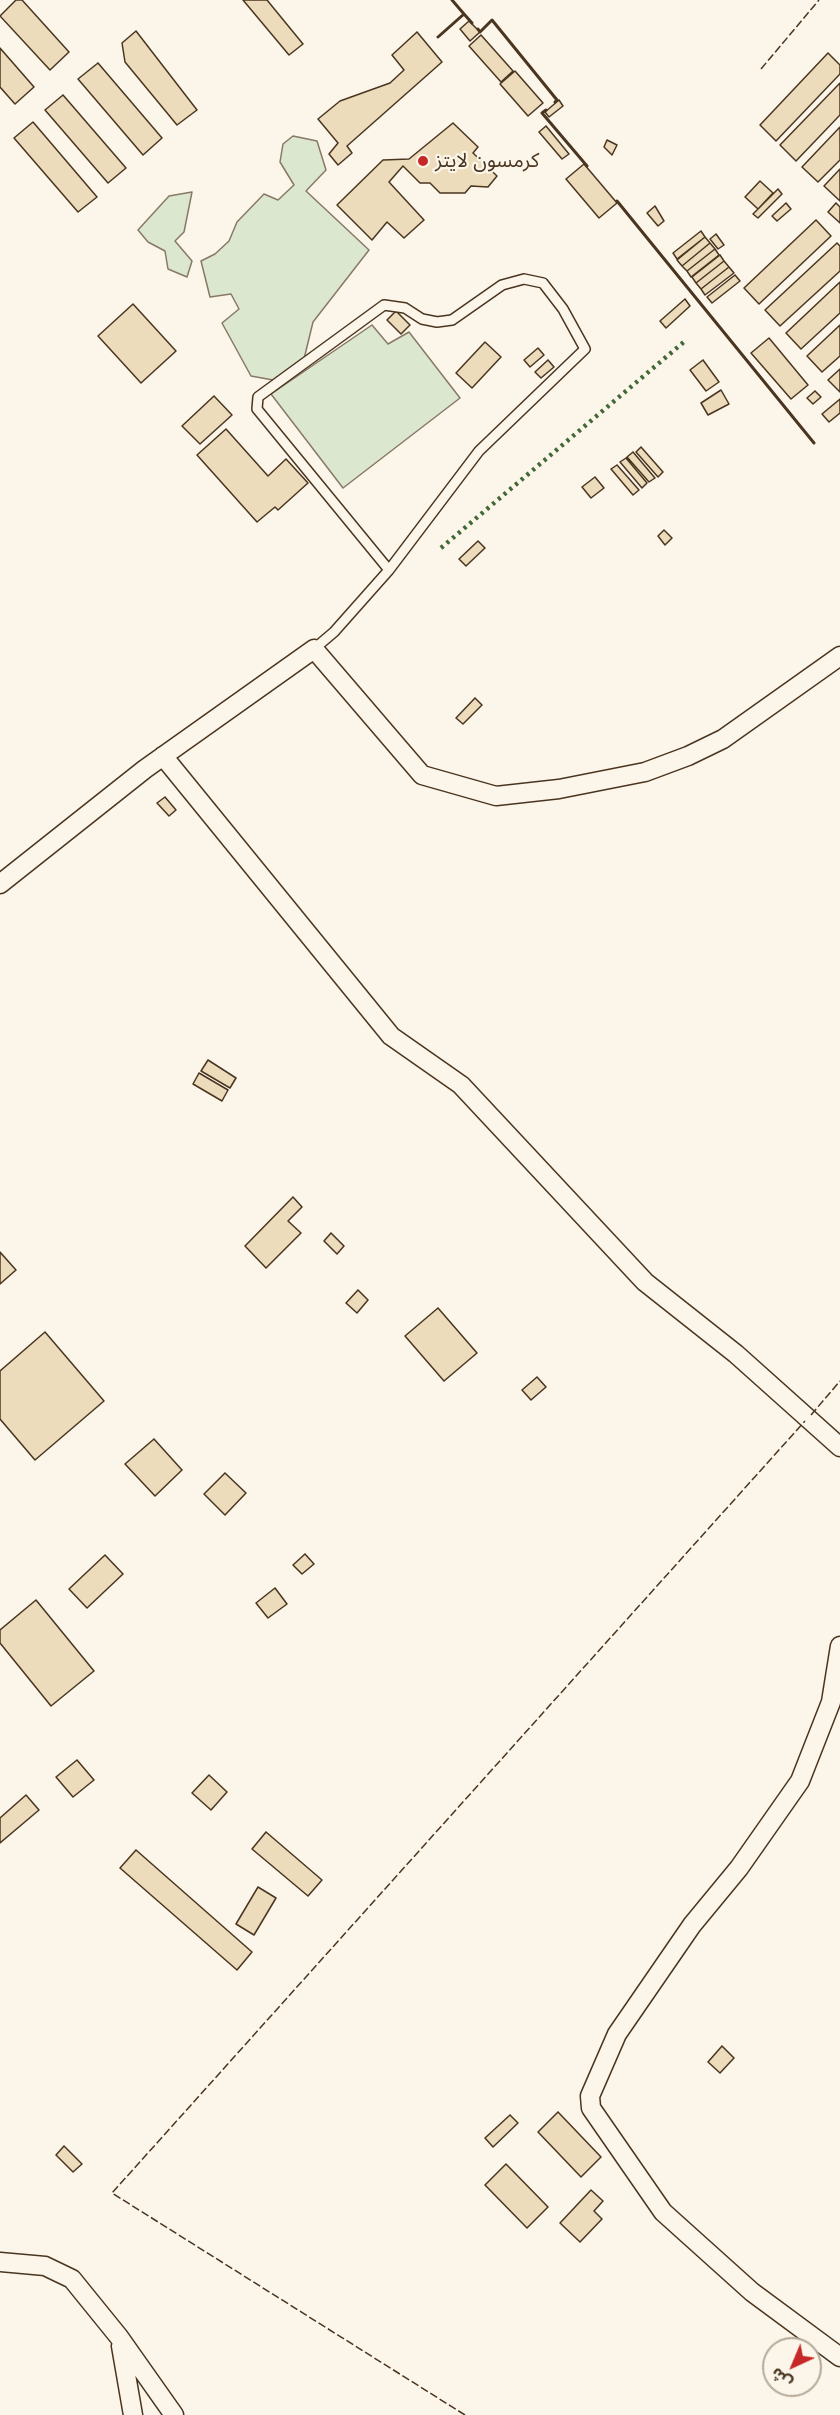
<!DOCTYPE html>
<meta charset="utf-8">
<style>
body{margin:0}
#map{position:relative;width:840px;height:2415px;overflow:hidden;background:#fbf6e9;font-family:"Noto Sans","Noto Sans Arabic",sans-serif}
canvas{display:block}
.north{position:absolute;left:762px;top:2337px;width:60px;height:60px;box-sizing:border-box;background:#fbf6e9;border:2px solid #b4a999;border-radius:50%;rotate:224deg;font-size:16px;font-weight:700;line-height:24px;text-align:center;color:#4a3520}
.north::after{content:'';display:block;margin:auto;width:21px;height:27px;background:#c62828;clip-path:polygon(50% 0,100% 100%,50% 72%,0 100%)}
</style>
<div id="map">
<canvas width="840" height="2415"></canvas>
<div class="north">ش</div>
</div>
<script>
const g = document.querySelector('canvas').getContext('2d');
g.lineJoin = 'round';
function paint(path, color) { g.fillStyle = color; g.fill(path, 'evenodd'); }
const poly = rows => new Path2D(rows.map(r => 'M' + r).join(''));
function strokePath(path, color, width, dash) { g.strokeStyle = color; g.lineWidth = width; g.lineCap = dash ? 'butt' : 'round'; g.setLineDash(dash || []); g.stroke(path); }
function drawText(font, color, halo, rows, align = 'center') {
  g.font = font + ' "Noto Sans","Noto Sans Arabic",sans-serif'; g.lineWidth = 4.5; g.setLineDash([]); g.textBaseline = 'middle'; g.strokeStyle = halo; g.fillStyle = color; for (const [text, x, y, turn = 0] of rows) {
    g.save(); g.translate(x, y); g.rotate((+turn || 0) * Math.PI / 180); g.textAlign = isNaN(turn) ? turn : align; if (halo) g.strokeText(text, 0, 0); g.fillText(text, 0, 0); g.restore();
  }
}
const green = poly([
 [293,136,317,141,326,170,306,191,369,250,313,322,304,359,273,380,251,376,222,323,239,309,231,294,210,297,201,261,215,254,229,241,237,222,264,194,278,200,294,185,280,162,283,144,293,136],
 [192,192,184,232,175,241,192,261,187,277,168,269,165,251,148,242,138,230,169,196,192,192],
 [372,325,388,344,409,332,460,398,343,488,271,394,372,325]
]);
paint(green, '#dce7d0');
strokePath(green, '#887966', 1.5);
const building = poly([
 [16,0,22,0,69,52,50,70,0,16,16,0],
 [243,0,267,0,303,44,289,55,243,0],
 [469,21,480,32,470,41,460,29,469,21],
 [136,31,197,110,177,125,125,62,122,43,136,31],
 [417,32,442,62,347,146,352,153,338,165,329,154,338,143,318,119,340,101,390,83,404,70,392,55,417,32],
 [481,35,513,71,501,82,469,46,481,35],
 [0,48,34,87,15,104,0,87,0,48],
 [828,53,840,65,840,74,776,141,760,125,828,53],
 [98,63,162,138,143,155,78,79,98,63],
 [515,71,543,103,528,116,500,84,515,71],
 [840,83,840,115,796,161,780,145,840,83],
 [63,95,126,168,108,183,45,110,63,95],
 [559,100,563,106,549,117,545,112,559,100],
 [33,122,97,197,78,212,14,138,33,122],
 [453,123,478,147,473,153,497,176,488,187,471,186,465,193,440,193,430,183,420,183,403,166,389,182,424,220,404,238,387,222,372,240,337,205,383,160,409,159,453,123],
 [546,126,569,154,562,159,539,132,546,126],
 [840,127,840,160,818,182,802,167,840,127],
 [607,140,617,145,612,155,604,147,607,140],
 [584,164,617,203,599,218,566,179,584,164],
 [840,169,840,201,824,186,840,169],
 [760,181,773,193,758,209,745,197,760,181],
 [778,189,782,194,758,218,753,214,778,189],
 [786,203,791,209,777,221,772,216,786,203],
 [836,203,840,207,840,223,828,212,836,203],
 [655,206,664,221,658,226,647,213,655,206],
 [816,220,831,236,759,304,744,288,816,220],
 [701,231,705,237,677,259,673,253,701,231],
 [716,234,724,245,718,249,710,239,716,234],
 [705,237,710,243,682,266,677,260,705,237],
 [710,243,715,249,687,271,682,266,710,243],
 [837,243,840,246,840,271,780,326,765,310,837,243],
 [715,249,719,255,691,277,687,271,715,249],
 [720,255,724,261,696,283,692,277,720,255],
 [724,261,729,267,701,289,696,283,724,261],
 [729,267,734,273,705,295,701,289,729,267],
 [735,275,740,281,712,303,707,297,735,275],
 [840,282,840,313,801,349,786,333,840,282],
 [685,299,690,306,666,328,660,321,685,299],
 [133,304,176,351,141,383,98,336,133,304],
 [396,311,410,325,401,334,387,320,396,311],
 [840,325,840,356,822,372,807,356,840,325],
 [769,338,808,385,791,399,751,353,769,338],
 [485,342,501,357,472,388,456,373,485,342],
 [538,348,544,355,530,367,524,360,538,348],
 [548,360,554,367,541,378,535,372,548,360],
 [703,360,719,382,706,391,690,370,703,360],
 [840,369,840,392,828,380,840,369],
 [721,390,729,404,708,415,701,403,721,390],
 [815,391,821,397,813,404,807,398,815,391],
 [214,396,232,415,200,444,182,426,214,396],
 [840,399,840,413,829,422,822,414,840,399],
 [226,429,268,476,286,459,308,483,278,510,275,507,257,522,197,455,226,429],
 [641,447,663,472,658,477,636,452,641,447],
 [633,452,655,478,649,482,627,457,633,452],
 [626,458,647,483,642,488,620,462,626,458],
 [617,465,639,490,633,495,611,469,617,465],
 [595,477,604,488,591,498,582,487,595,477],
 [664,530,672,538,665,545,658,536,664,530],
 [478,541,485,548,466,566,459,559,478,541],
 [475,698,482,705,463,724,456,718,475,698],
 [165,797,176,810,169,816,157,803,165,797],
 [208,1060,236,1078,230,1088,201,1071,208,1060],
 [199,1073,228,1090,222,1101,193,1084,199,1073],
 [293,1197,302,1207,288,1221,301,1233,266,1268,245,1246,293,1197],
 [331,1233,344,1246,337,1254,324,1241,331,1233],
 [0,1252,16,1270,0,1284,0,1252],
 [358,1290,368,1300,357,1313,346,1303,358,1290],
 [438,1308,477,1353,444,1381,405,1336,438,1308],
 [45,1332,104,1401,35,1460,0,1419,0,1371,45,1332],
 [537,1377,546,1387,531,1400,522,1390,537,1377],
 [154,1439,182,1470,155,1496,125,1464,154,1439],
 [225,1473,246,1493,225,1515,204,1494,225,1473],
 [305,1554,314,1564,302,1574,293,1565,305,1554],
 [105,1555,123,1574,87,1608,69,1589,105,1555],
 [275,1588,287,1604,268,1618,256,1603,275,1588],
 [36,1600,94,1671,51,1706,0,1643,0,1630,36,1600],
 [77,1760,94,1780,73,1797,56,1777,77,1760],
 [209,1775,227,1792,211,1810,192,1793,209,1775],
 [26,1795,39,1810,0,1843,0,1818,26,1795],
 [266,1832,322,1880,308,1896,252,1849,266,1832],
 [136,1850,252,1952,237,1970,120,1868,136,1850],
 [258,1887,276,1898,254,1935,236,1924,258,1887],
 [722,2046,734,2058,720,2073,708,2062,722,2046],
 [558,2112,601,2157,581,2177,538,2132,558,2112],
 [510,2115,518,2123,493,2147,485,2138,510,2115],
 [64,2146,82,2164,73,2172,56,2155,64,2146],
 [506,2164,548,2207,527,2228,485,2185,506,2164],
 [591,2190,603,2201,594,2211,602,2219,580,2242,560,2223,591,2190]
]);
paint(building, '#ecdcbc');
strokePath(building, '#4a3520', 1.5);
const lane = poly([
 [314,649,334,632,389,570,479,451,585,349,563,309,543,283,524,279,502,285,452,320,437,322,422,319,405,308,384,305,258,397,257,409,389,570]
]);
const street = poly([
 [163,756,391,1036,461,1085,645,1282,736,1354,840,1447],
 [0,884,145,769,314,649,422,775,496,796,559,789,645,772,688,756,723,739,840,656],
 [840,1646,831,1702,800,1781,739,1868,692,1925,617,2034,590,2096,591,2108,663,2212,752,2292,840,2357],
 [0,2262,45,2266,72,2279,119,2337,174,2415],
 [121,2346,133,2415]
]);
strokePath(lane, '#4a3520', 12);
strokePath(street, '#4a3520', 21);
strokePath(lane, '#fbf6e9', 9);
strokePath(street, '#fbf6e9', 18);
strokePath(poly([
 [441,548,685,341]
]), '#436837', 4.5, [3, 4.5]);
strokePath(poly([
 [761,69,819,0],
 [811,1415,840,1381],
 [465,2415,112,2193,805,1421]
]), '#4a3520', 1.5, [8, 3]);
strokePath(poly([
 [464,14,472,23],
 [478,29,480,32,492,20,557,100,555,102],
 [438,37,464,14,452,0],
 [546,110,542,113,587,166],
 [617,201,814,443]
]), '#4a3520', 3);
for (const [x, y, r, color] of [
 [423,161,6,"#c62828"]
]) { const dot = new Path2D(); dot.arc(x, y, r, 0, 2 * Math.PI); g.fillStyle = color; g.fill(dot); strokePath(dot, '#fbf6e9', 2); }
drawText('20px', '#4a3520', '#fbf6e9', [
 ["كرمسون لايتز",435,161]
], 'left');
</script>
